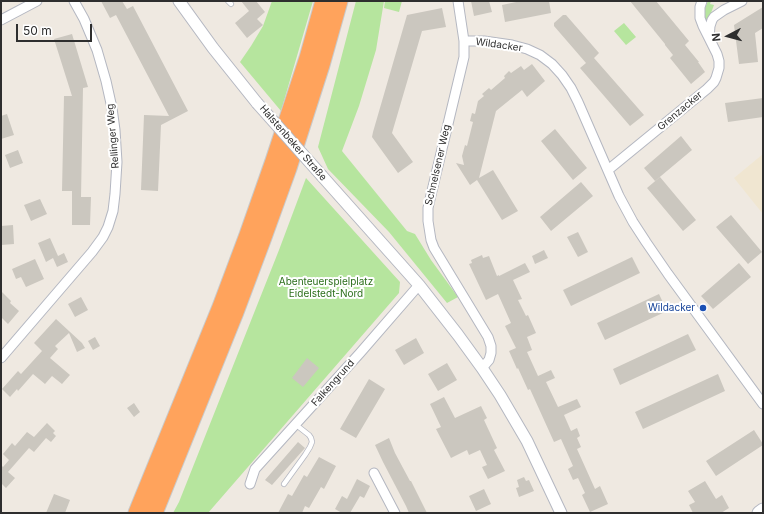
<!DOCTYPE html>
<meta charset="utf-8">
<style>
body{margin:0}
#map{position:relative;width:764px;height:514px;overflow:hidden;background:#efe9e1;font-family:Inter,sans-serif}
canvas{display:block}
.frame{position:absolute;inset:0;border:2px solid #2e2e2e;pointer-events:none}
.north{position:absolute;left:708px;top:16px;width:40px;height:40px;-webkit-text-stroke:3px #fff;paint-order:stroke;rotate:264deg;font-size:11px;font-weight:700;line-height:16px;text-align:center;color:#2e2e2e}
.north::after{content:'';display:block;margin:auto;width:14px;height:18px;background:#2e2e2e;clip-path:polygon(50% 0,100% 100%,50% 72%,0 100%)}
.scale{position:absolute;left:16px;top:24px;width:76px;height:18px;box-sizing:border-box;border:2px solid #2e2e2e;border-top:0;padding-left:5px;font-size:12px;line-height:14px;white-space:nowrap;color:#2e2e2e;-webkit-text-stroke:3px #fff;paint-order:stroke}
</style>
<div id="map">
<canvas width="764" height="514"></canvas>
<div class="frame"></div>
<div class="north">N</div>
<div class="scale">50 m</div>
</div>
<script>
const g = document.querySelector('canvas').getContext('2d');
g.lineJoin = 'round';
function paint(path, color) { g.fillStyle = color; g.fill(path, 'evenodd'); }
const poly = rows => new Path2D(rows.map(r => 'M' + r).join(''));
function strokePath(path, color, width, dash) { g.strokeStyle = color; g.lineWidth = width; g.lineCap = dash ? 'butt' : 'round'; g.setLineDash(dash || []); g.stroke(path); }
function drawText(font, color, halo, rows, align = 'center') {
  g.font = font + ' Inter,sans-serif'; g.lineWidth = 4; g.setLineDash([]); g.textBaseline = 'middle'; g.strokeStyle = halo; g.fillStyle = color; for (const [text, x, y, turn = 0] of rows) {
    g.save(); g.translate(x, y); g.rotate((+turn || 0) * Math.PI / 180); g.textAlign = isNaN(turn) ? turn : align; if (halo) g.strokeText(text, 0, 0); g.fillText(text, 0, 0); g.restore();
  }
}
paint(poly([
 [763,154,763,214,734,178]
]), '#f0e6d1');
paint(poly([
 [272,1,313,1,281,111,240,62,251,46,263,26],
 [356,1,384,1,376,50,359,106,342,151,407,231,415,234,431,260,458,297,447,303,389,232,328,169,318,147],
 [385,1,402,1,399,12,384,8],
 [708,1,711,1,710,4,714,5,708,21,705,21,705,8],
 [624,23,636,37,626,45,614,31],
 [306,178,400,282,399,293,208,513,173,513,179,502,279,250]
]), '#b6e59e');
paint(poly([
 [101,1,122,1,127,9,133,6,188,111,161,125,158,191,141,190,144,115,169,116,116,15,110,18],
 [241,1,256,1,265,12,257,19,263,25,247,38,235,23,249,11],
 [471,1,489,1,492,12,474,16],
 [521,1,549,1,551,13,505,22,502,5],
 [630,1,656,1,689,41,685,45,699,62,698,62,705,72,691,84,670,58,673,55,665,45,665,44],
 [763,7,763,28,755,33,758,62,739,64,734,25],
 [442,8,446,27,422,31,392,133,413,162,398,173,372,137,373,132,407,15],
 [563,15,566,15,599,53,594,58,644,115,630,126,580,68,586,63,554,26,554,23],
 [72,34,88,87,83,88,81,197,91,197,90,225,72,225,72,191,62,191,64,96,72,96,54,39],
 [532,64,545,81,527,97,522,90,496,111,479,178,493,170,518,211,502,220,477,180,470,185,456,163,464,165,462,156,465,145,467,146,473,122,470,121,472,113,475,114,478,101,484,96,482,94,489,88,491,90,505,78,504,76,509,71,511,73,521,66,524,70],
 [763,98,763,117,728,122,725,103],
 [7,114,14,135,1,139,1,116],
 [555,129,587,168,573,180,541,141],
 [681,136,692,150,655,181,644,168],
 [18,150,23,163,10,168,5,155],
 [660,177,696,220,683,231,647,188],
 [581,182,593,196,551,231,540,217],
 [40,199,47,214,31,221,24,205],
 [731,215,762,252,748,264,716,227],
 [13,225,14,244,1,245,1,226],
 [578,232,588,252,578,257,567,237],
 [50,238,58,256,64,253,68,262,57,267,53,258,46,262,38,243],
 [544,250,548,258,535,264,532,256],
 [482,255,483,258,489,256,497,276,499,275,499,276,525,263,530,272,513,280,522,299,518,300,526,316,528,315,536,333,527,337,532,350,527,352,538,376,551,370,555,378,546,382,558,407,577,399,581,407,564,415,571,431,577,428,580,436,577,438,581,447,577,449,595,489,600,486,608,504,590,512,582,495,585,493,578,478,573,480,568,469,573,466,561,439,554,442,530,389,528,390,518,368,517,369,509,351,516,348,505,326,511,323,498,294,486,300,469,264,472,263,471,260],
 [632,257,640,273,571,306,563,290],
 [35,259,44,279,26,287,21,277,16,279,12,269],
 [739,263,751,277,713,309,701,296],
 [1,291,11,301,10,303,19,311,8,324,1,317],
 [659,294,667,311,605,340,597,323],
 [81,297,88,310,75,317,68,304],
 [56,319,82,343,85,348,77,352,69,333,55,346,58,349,50,358,70,375,62,384,52,376,45,384,33,374,18,391,17,389,10,397,2,389,18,371,21,374,42,351,34,343],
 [688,334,696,350,620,385,613,369],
 [95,337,100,346,93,350,88,341],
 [416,338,424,353,404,365,395,350],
 [307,358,319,368,303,387,292,378],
 [447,363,457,380,438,391,428,374],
 [718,374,725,391,643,429,635,412],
 [369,379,385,389,356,438,340,429],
 [444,397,455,418,481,406,487,418,484,420,497,448,494,450,505,471,488,479,482,467,487,465,480,450,469,455,467,450,451,458,436,429,441,427,430,404],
 [134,403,140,412,134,417,127,408],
 [47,423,55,431,53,433,56,436,51,442,46,438,34,452,29,448,8,472,15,478,6,488,1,483,1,465,3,467,9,460,3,454,12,443,15,446,27,432,34,437],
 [754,430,763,444,763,445,716,476,706,461],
 [389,438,395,453,410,481,411,481,427,513,409,513,406,506,383,462,375,445],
 [298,442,305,448,272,485,265,480],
 [319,457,336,466,324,489,321,487,309,508,305,506,302,513,278,513,288,494,292,496,304,475,307,477],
 [524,477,526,481,529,480,534,491,519,497,516,488,519,487,517,480],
 [357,479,370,486,364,498,360,496,350,513,342,513,335,509,342,496,347,499],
 [705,481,716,499,722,495,729,508,721,513,693,513,689,505,695,502,688,491],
 [484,489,491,504,476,511,469,496],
 [54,494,70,500,65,513,46,513]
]), '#cbc7bf');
const service = poly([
 [228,1,231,4],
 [284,484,305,455,310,447,312,442,311,438,309,435,295,424]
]);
const minor = poly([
 [458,1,464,41,464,57,431,195,428,208,428,221,431,240,434,248,488,337,491,346,491,353,489,360,482,368],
 [1,20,37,1],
 [709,38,710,26,712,20,714,17,724,10,742,1],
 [464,41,484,41,512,45,527,49,540,55,552,64,562,75,571,88,578,102,619,196,633,222,646,242,668,274,763,404],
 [608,170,707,89,714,82,716,78,719,68,719,61,717,54,703,26,700,18,700,7,702,1],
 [1,358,92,252,103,237,108,227,113,211,115,194,117,162,115,130,112,108,106,81,97,50,84,19,74,1],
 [374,473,395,513],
 [250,484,255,469,360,353,419,285]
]);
const tertiary = poly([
 [179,1,213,48,257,103],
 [322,176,419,285,458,335,482,368,500,395,527,441,561,513]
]);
const secondary = poly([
 [759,513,763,510]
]);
const motorway = poly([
 [137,513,221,307,248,235,274,161,308,58,324,1],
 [154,513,235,312,262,240,288,168,321,65,339,1]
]);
strokePath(service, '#b4b7c1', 6);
strokePath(minor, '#b4b7c1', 11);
strokePath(tertiary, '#b4b7c1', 13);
strokePath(secondary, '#b4b7c1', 15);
strokePath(motorway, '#c9c9c9', 19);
strokePath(service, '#fff', 4.5);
strokePath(minor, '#fff', 9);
strokePath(tertiary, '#fff', 11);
strokePath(secondary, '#fff', 13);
strokePath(motorway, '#ffa35c', 17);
const tertiaryBridge = poly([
 [257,103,322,176]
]);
strokePath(tertiaryBridge, '#b4b7c1', 13, []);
strokePath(tertiaryBridge, '#fff', 11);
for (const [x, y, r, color] of [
 [703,308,4,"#1a4fb4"]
]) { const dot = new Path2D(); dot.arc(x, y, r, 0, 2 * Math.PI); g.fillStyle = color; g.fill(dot); strokePath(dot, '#fff', 1.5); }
drawText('10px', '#2e2e2e', '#fff', [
 ["Wildacker",499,45,8],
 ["Grenzacker",680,111,-40],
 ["Rellinger Weg",113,136,-95],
 ["Halstenbeker Straße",293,143,49],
 ["Schnelsener Weg",438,165,-77],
 ["Falkengrund",333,383,-48]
]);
drawText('10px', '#2c6e1b', '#fff', [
 ["Abenteuerspielplatz",326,282],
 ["Eidelstedt-Nord",326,294]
]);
drawText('10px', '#164399', '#fff', [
 ["Wildacker",695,308]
], 'right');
</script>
